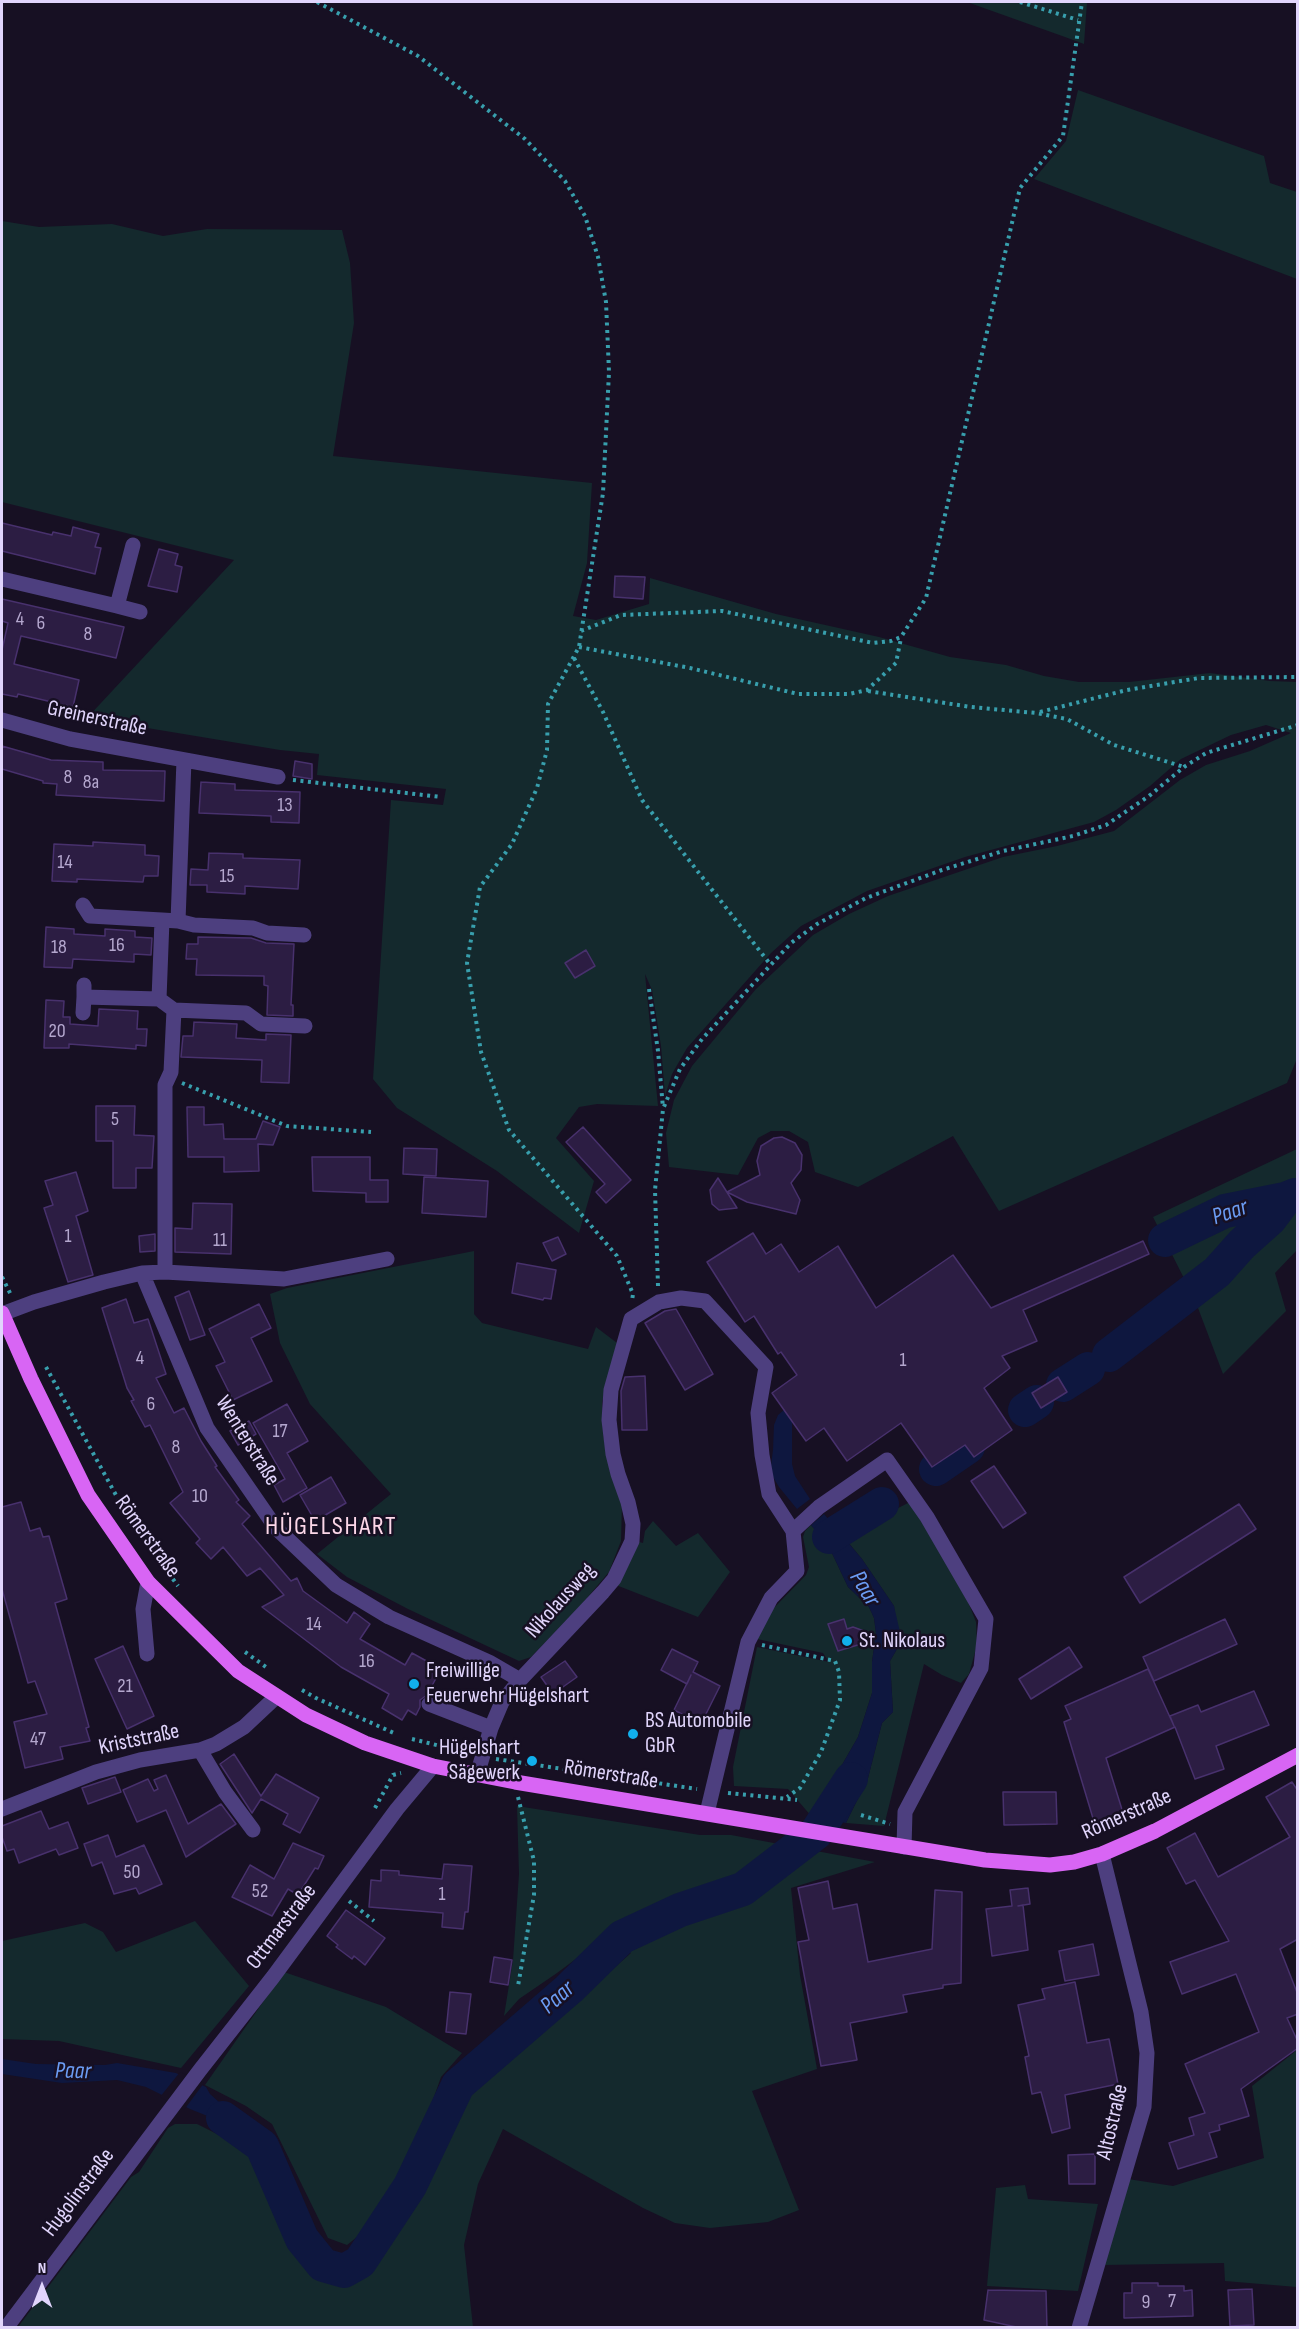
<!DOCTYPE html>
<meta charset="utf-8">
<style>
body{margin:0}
#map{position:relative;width:1299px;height:2329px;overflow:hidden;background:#171023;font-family:"Sofia Sans Condensed",sans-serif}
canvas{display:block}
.frame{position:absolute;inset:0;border:3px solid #e1d5fc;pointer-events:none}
.north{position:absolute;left:12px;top:2257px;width:60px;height:60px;-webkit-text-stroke:4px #171023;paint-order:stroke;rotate:0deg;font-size:16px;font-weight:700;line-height:24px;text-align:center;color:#e1d5fc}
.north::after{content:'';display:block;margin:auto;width:21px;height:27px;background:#e1d5fc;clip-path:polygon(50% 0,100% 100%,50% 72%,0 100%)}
</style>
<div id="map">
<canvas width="1299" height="2329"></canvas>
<div class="frame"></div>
<div class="north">N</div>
</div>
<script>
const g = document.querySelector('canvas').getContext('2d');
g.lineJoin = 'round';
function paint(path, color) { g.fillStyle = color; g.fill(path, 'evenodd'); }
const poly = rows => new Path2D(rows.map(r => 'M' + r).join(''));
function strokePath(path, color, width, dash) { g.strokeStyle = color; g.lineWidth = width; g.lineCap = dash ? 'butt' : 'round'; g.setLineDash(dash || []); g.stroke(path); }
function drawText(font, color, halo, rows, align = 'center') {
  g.font = font + ' "Sofia Sans Condensed",sans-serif'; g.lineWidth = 5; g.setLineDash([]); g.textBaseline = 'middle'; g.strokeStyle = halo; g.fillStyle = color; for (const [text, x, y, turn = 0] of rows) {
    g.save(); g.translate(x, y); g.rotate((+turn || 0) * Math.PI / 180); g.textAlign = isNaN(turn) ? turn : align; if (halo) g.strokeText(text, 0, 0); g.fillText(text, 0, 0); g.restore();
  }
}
paint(poly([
 [967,2,1087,2,1084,44,1065,37],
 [1078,90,1264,156,1270,183,1297,192,1297,279,1034,179,1066,141],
 [2,221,39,227,112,224,163,236,207,229,342,230,350,263,354,323,333,456,592,483,587,563,573,616,596,620,649,604,650,578,776,614,879,637,950,657,1006,665,1044,676,1079,682,1129,682,1210,673,1270,681,1297,682,1298,1056,1287,1083,999,1211,953,1136,858,1187,815,1172,808,1142,789,1131,771,1131,758,1138,738,1175,669,1167,666,1133,674,1100,692,1066,756,989,813,935,849,914,888,896,1003,857,1057,846,1114,831,1180,780,1206,765,1250,751,1291,733,1266,725,1231,735,1181,759,1150,786,1116,810,1094,822,965,857,867,891,801,926,771,953,687,1048,672,1074,665,1096,661,1046,652,990,645,974,658,1106,597,1104,579,1107,556,1138,594,1181,579,1233,497,1171,397,1108,373,1079,391,800,443,805,446,789,317,775,319,754,280,750,87,718,234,560,2,502],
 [1297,1149,1297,1250,1275,1273,1286,1311,1223,1374,1195,1300,1153,1217],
 [474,1251,474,1314,482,1323,588,1349,596,1327,617,1343,602,1402,603,1434,610,1471,622,1504,621,1541,609,1572,581,1605,531,1657,519,1661,408,1609,347,1577,317,1554,391,1494,310,1404,280,1343,270,1294,287,1288],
 [910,1502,965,1594,976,1622,977,1645,969,1674,961,1683,942,1675,924,1664,884,1826,846,1823,868,1778,882,1723,893,1712,890,1661,897,1649,894,1606,862,1559,843,1536],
 [653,1521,676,1546,698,1533,730,1572,698,1617,616,1585,639,1542,643,1543,645,1531],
 [811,1525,830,1549,848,1587,869,1607,874,1618,876,1633,872,1662,872,1693,858,1737,812,1817,788,1789,734,1786,733,1767,757,1647,829,1662,823,1653,757,1639,771,1611,806,1575,809,1567,803,1537,805,1531],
 [517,1806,700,1835,731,1835,875,1862,791,1888,800,1975,817,2069,752,2091,799,2210,768,2222,710,2228,675,2223,643,2208,503,2129,478,2184,464,2245,473,2327,18,2327,131,2177,139,2172,168,2128,175,2124,197,2124,241,2146,270,2179,284,2209,290,2237,317,2280,351,2275,370,2260,424,2178,461,2103,631,1953,600,1941,557,1973,519,1999,504,2016,513,1960,519,1874],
 [195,1921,249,1986,181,2068,59,2041,2,2039,2,1941,85,1923,103,1932,116,1952],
 [284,1972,386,2007,462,2053,441,2077,413,2157,367,2229,347,2245,328,2238,272,2124,246,2106,205,2085],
 [1297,2050,1297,2287,1225,2281,1224,2263,1103,2265,1128,2179,1173,2186,1264,2158,1252,2086],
 [1025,2185,1028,2199,1098,2204,1078,2291,987,2286,996,2188]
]), '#14292d');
paint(poly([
 [784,1410,805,1413,792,1422,792,1464,795,1476,810,1499,797,1509,779,1487,773,1477,771,1466,773,1450,774,1425,778,1415],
 [824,1514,862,1559,894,1606,900,1632,897,1649,890,1661,893,1712,882,1723,868,1778,846,1823,812,1817,858,1737,872,1693,872,1662,876,1633,874,1618,869,1607,848,1587,830,1549,811,1525],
 [2,2059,36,2064,105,2065,117,2063,176,2073,206,2087,210,2094,248,2128,262,2146,255,2145,210,2117,190,2109,146,2087,117,2080,62,2083,2,2074]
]), '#0e173f');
paint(poly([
 [180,2072,204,2083,184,2110,160,2097]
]), '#171023');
strokePath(poly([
 [1165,1240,1225,1211,1285,1199,1295,1195],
 [1109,1355,1217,1272,1242,1244,1270,1219,1285,1199],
 [1063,1385,1088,1369],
 [1025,1410,1037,1402],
 [936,1469,968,1447],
 [829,1537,882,1504],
 [223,2118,262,2146,302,2239,323,2265,344,2271,360,2262,410,2186,458,2085,569,1989,622,1937,680,1910,743,1889,816,1833,851,1779]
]), '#0e173f', 34);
const building = poly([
 [2,523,52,535,53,532,71,536,73,527,99,534,95,547,101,548,95,574,2,551,2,523],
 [159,549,178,554,175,565,182,567,177,592,148,586,159,549],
 [615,576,645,577,643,599,614,597,615,576],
 [2,599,124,627,116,658,21,636,14,664,79,680,73,707,18,694,17,697,2,694,2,650,8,623,2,621,2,599],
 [2,746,51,760,103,762,103,770,165,771,164,801,56,795,57,784,43,783,43,781,2,769,2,746],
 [295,761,312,764,312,779,293,776,295,761],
 [201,782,235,784,235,790,300,792,299,823,271,822,271,816,199,813,201,782],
 [93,842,145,845,145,855,159,856,158,876,144,876,143,882,77,879,77,882,52,881,54,844,93,846,93,842],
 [209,853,243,854,243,858,300,860,298,889,245,886,245,894,207,892,207,885,190,885,191,869,208,870,209,853],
 [46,927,74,929,74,934,105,936,105,929,135,931,135,937,152,938,151,955,134,954,134,962,73,959,72,968,44,967,46,927],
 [198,937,251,938,266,943,294,944,291,1005,293,1005,293,1016,267,1015,268,986,264,985,264,976,196,975,197,959,186,959,187,944,198,944,198,937],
 [586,950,595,966,575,978,565,963,586,950],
 [46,1000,64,1001,63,1017,70,1017,70,1024,98,1026,99,1009,138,1011,137,1029,147,1029,146,1046,136,1045,136,1049,69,1044,69,1048,44,1048,46,1000],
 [194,1022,237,1024,236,1038,266,1040,266,1034,291,1035,289,1083,261,1082,262,1060,181,1057,183,1036,193,1036,194,1022],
 [96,1106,135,1106,134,1135,154,1136,152,1168,136,1168,136,1188,113,1188,113,1141,96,1141,96,1106],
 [187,1107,204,1107,204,1125,223,1124,224,1139,256,1139,263,1121,280,1127,273,1145,258,1144,259,1171,224,1172,224,1157,188,1157,187,1107],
 [583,1127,631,1180,606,1203,596,1192,605,1184,566,1142,583,1127],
 [782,1137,795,1143,802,1155,801,1170,791,1183,800,1200,796,1214,747,1202,727,1192,760,1175,757,1161,761,1146,774,1138,782,1137],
 [404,1148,437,1149,436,1176,403,1174,404,1148],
 [312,1157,370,1157,370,1180,388,1180,388,1202,366,1202,366,1193,313,1191,312,1157],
 [76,1172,88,1211,76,1216,93,1275,68,1282,44,1208,53,1205,45,1181,76,1172],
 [424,1177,488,1181,486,1217,422,1213,424,1177],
 [718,1178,737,1208,719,1210,712,1204,710,1190,718,1178],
 [193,1203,232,1204,231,1254,175,1252,175,1228,192,1229,193,1203],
 [753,1233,766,1254,781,1244,799,1272,838,1246,876,1308,953,1255,991,1308,1143,1241,1149,1254,1023,1310,1037,1341,1002,1356,1010,1368,984,1388,1012,1430,974,1457,965,1445,932,1467,901,1423,847,1461,824,1428,806,1441,772,1393,797,1375,781,1352,778,1354,754,1316,745,1322,707,1262,753,1233],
 [155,1234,155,1251,140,1252,139,1236,155,1234],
 [558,1237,566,1254,552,1261,543,1243,558,1237],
 [517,1263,556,1270,551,1299,544,1298,543,1300,512,1293,517,1263],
 [189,1291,205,1335,190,1340,175,1297,189,1291],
 [126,1299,134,1323,148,1319,166,1374,156,1378,174,1413,184,1408,201,1441,217,1466,215,1467,239,1500,236,1502,250,1516,242,1524,291,1581,297,1578,303,1591,347,1623,354,1612,370,1624,360,1639,405,1665,412,1653,441,1669,427,1695,420,1700,420,1707,416,1715,408,1710,402,1720,382,1708,389,1694,341,1667,262,1607,284,1595,260,1568,247,1576,223,1547,211,1559,196,1543,200,1539,170,1503,183,1492,150,1425,145,1427,131,1401,134,1400,127,1388,102,1308,126,1299],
 [259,1304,271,1328,251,1338,272,1381,233,1400,216,1366,225,1362,209,1329,259,1304],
 [676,1309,713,1374,685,1390,645,1323,665,1311,676,1309],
 [645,1376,647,1430,622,1430,621,1391,625,1377,645,1376],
 [1058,1377,1067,1392,1041,1408,1032,1393,1058,1377],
 [287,1404,308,1441,287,1453,307,1488,283,1502,274,1485,285,1479,253,1423,287,1404],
 [249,1421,256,1434,238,1445,230,1431,249,1421],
 [994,1466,1026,1513,1003,1528,971,1481,994,1466],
 [331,1477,346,1503,315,1521,300,1495,331,1477],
 [21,1502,30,1531,40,1528,43,1537,49,1536,67,1599,55,1603,89,1727,86,1728,90,1741,60,1747,63,1759,25,1768,14,1722,47,1714,35,1681,28,1683,2,1589,2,1507,21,1502],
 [1239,1504,1256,1529,1140,1603,1124,1577,1239,1504],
 [844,1619,847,1629,853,1627,864,1631,861,1644,838,1651,828,1624,844,1619],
 [1225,1619,1237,1644,1154,1681,1143,1657,1225,1619],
 [123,1646,154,1716,127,1729,95,1659,123,1646],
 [1069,1647,1082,1667,1031,1699,1019,1679,1069,1647],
 [672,1649,698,1662,693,1672,720,1686,701,1724,674,1710,691,1675,687,1684,661,1670,672,1649],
 [565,1661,577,1677,553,1694,541,1677,565,1661],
 [1148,1669,1174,1726,1170,1716,1198,1705,1201,1712,1254,1691,1269,1725,1216,1746,1224,1769,1195,1779,1175,1727,1106,1758,1124,1816,1095,1825,1064,1722,1071,1719,1065,1706,1148,1669],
 [234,1754,261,1796,276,1774,319,1798,300,1833,283,1824,288,1814,261,1799,252,1813,220,1764,234,1754],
 [166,1775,188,1824,221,1804,236,1824,186,1857,166,1810,137,1822,123,1790,148,1779,154,1791,158,1789,154,1780,166,1775],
 [115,1777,121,1792,88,1804,82,1788,115,1777],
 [1292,1782,1298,1791,1298,1939,1280,1949,1298,1995,1298,2014,1287,2018,1298,2042,1298,2048,1241,2089,1249,2116,1219,2125,1220,2130,1209,2133,1217,2157,1178,2169,1169,2143,1194,2135,1189,2118,1205,2113,1185,2064,1259,2032,1236,1974,1182,1994,1170,1962,1229,1941,1195,1880,1186,1884,1167,1848,1195,1833,1218,1877,1290,1837,1266,1797,1292,1782],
 [1003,1792,1056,1792,1057,1824,1004,1825,1003,1792],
 [41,1811,49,1829,68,1822,78,1848,59,1855,56,1849,19,1863,14,1849,7,1851,2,1837,2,1826,41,1811],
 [108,1835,116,1857,144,1845,162,1884,139,1894,136,1888,114,1894,102,1862,92,1866,84,1844,108,1835],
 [293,1843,324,1856,318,1869,315,1868,298,1895,288,1889,272,1916,232,1897,250,1865,274,1879,293,1843],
 [444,1864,472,1866,468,1912,465,1912,463,1929,442,1927,443,1913,369,1907,371,1880,381,1881,381,1870,399,1871,399,1875,442,1879,444,1864],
 [828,1881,833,1909,857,1904,868,1962,932,1949,935,1890,962,1892,961,1983,943,1985,943,1988,903,1995,907,2012,850,2023,857,2060,821,2066,798,1942,809,1940,798,1888,828,1881],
 [1028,1888,1030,1904,1018,1906,1023,1905,1028,1950,992,1956,986,1909,1012,1906,1010,1890,1028,1888],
 [346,1910,385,1938,365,1965,354,1956,352,1959,336,1947,338,1945,327,1936,346,1910],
 [1093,1944,1099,1975,1065,1981,1059,1951,1093,1944],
 [494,1957,512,1960,508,1985,490,1982,494,1957],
 [1075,1982,1087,2043,1109,2039,1118,2084,1065,2095,1070,2128,1052,2133,1041,2092,1032,2094,1025,2057,1029,2056,1018,2005,1045,1999,1042,1989,1075,1982],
 [450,1992,471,1994,466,2034,446,2032,450,1992],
 [1095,2154,1095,2184,1069,2184,1068,2155,1095,2154],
 [1132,2283,1158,2283,1158,2286,1184,2286,1184,2291,1192,2290,1193,2316,1124,2318,1124,2293,1132,2293,1132,2283],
 [1252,2289,1254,2325,1230,2326,1228,2290,1252,2289],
 [988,2290,1046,2291,1047,2328,1021,2328,984,2320,988,2290]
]);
paint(building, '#2c1d43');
strokePath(building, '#48316d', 1.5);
strokePath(poly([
 [317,2,418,56,525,139,565,181,585,216,598,257,606,302,609,372,603,493,579,647,548,704,547,750,537,788,512,844,480,887,467,963,481,1052,509,1130,617,1256,633,1294,632,1301],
 [1020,2,1078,20],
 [581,631,621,615,722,611,873,643,891,641,901,637,926,598,1020,188,1063,136,1082,2],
 [579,647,690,668,798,694,849,694,867,690,896,663,901,638],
 [574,658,603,712,642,800,770,964],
 [868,691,971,707,1036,713,1067,719,1114,745,1184,767],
 [1040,712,1127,690,1199,678,1298,677],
 [293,780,441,797],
 [649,989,658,1051,663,1108],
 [182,1083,287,1126,371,1132],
 [2,1277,11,1295],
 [658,1286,655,1190,663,1109,680,1069,702,1039,791,943,817,924,866,898,942,870,1003,851,1073,836,1106,825,1149,796,1184,767,1206,753,1298,725],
 [46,1367,129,1519,178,1586],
 [762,1645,835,1661,839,1672,840,1700,821,1752,800,1788,787,1797],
 [245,1652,266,1667],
 [302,1690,316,1698,396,1734],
 [412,1739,469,1753],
 [496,1759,697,1789],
 [728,1793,797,1800],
 [518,1797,534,1861,534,1895,518,1986],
 [375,1808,393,1775,401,1773],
 [861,1815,890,1824],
 [349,1901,374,1921]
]), '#389fad', 4, [3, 4.5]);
strokePath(poly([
 [2,579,117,606,133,545],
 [117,606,140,612],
 [2,720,70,739,278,777],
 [83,905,90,916,162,920],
 [178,921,194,925,253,928,267,933,304,935],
 [84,985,84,997,159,999],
 [174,1010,246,1013,261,1024,305,1026],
 [83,1013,84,997],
 [165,1272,165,1085,171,1072,174,1010,159,999,162,920,178,921,184,760],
 [142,1273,165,1272,284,1279,387,1259],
 [2,1314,34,1302,104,1282,142,1273,207,1428,276,1528,336,1585,389,1617,489,1662,520,1680],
 [793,1531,819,1507,887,1460,927,1517,986,1619,981,1668,905,1812,904,1847],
 [147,1654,143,1609,148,1582],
 [429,1704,491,1728],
 [200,1750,225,1792,253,1830],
 [477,1775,491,1728,502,1702,520,1680,603,1592,614,1579,632,1541,633,1524,628,1502,618,1474,613,1454,609,1420,611,1390,631,1319,659,1302,681,1298,705,1301,766,1367,758,1413,762,1455,769,1494,793,1531,797,1571,771,1598,748,1642,707,1813],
 [2,1809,96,1772,140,1760,200,1750,216,1744,244,1727,276,1697],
 [6,2328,200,2070,273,1977,397,1809,433,1766],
 [1079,2328,1144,2107,1147,2053,1141,2012,1102,1854]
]), '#4d3f7f', 15);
strokePath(poly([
 [2,1313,31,1379,88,1495,148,1582,238,1671,306,1715,365,1743,433,1766,515,1782,985,1860,1050,1865,1074,1862,1102,1854,1155,1831,1298,1755]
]), '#d865f4', 15);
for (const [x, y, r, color] of [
 [847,1641,6,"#11afec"],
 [414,1684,6,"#11afec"],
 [633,1734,6,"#11afec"],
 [532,1761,6,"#11afec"]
]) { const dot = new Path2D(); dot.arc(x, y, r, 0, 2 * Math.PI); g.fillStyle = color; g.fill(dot); strokePath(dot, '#171023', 2); }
drawText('20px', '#b4a7ce', null, [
 ["4",20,620],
 ["6",41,624],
 ["8",88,635],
 ["8",68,778],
 ["8a",91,783],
 ["13",285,806],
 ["14",65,863],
 ["15",227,877],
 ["16",117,946],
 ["18",59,948],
 ["20",57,1032],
 ["5",115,1120],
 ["1",68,1237],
 ["11",220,1241],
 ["4",140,1359],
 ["1",903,1361],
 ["6",151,1405],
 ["17",280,1432],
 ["8",176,1448],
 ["10",200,1497],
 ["14",314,1625],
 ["16",367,1662],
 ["21",125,1687],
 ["47",38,1740],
 ["50",132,1873],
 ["52",260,1892],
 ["1",442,1895],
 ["7",1172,2302],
 ["9",1146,2303]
]);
drawText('22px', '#e1d5fc', '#171023', [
 ["Greinerstraße",97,719,12],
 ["Wenterstraße",247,1441,58],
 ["Römerstraße",147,1537,54],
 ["Nikolausweg",561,1601,-48],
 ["Kriststraße",139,1740,-12],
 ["Römerstraße",611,1775,9],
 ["Römerstraße",1127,1815,-24],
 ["Ottmarstraße",282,1927,-53],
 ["Altostraße",1113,2122,-77],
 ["Hugolinstraße",79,2193,-53]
]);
drawText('22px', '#e1d5fc', '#171023', [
 ["St. Nikolaus",859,1641],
 ["Freiwillige",426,1671],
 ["Feuerwehr Hügelshart",426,1696],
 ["BS Automobile",645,1721],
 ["GbR",645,1746],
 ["Hügelshart",520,1748,"right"],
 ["Sägewerk",520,1773,"right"]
], 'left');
drawText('italic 24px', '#6b9cf4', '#171023', [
 ["Paar",1230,1213,-19],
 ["Paar",864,1589,59],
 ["Paar",558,1998,-42],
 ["Paar",73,2072,1]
]);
g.letterSpacing = '1.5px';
drawText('26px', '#fcd7e8', '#171023', [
 ["HÜGELSHART",331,1527]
]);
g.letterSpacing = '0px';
</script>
